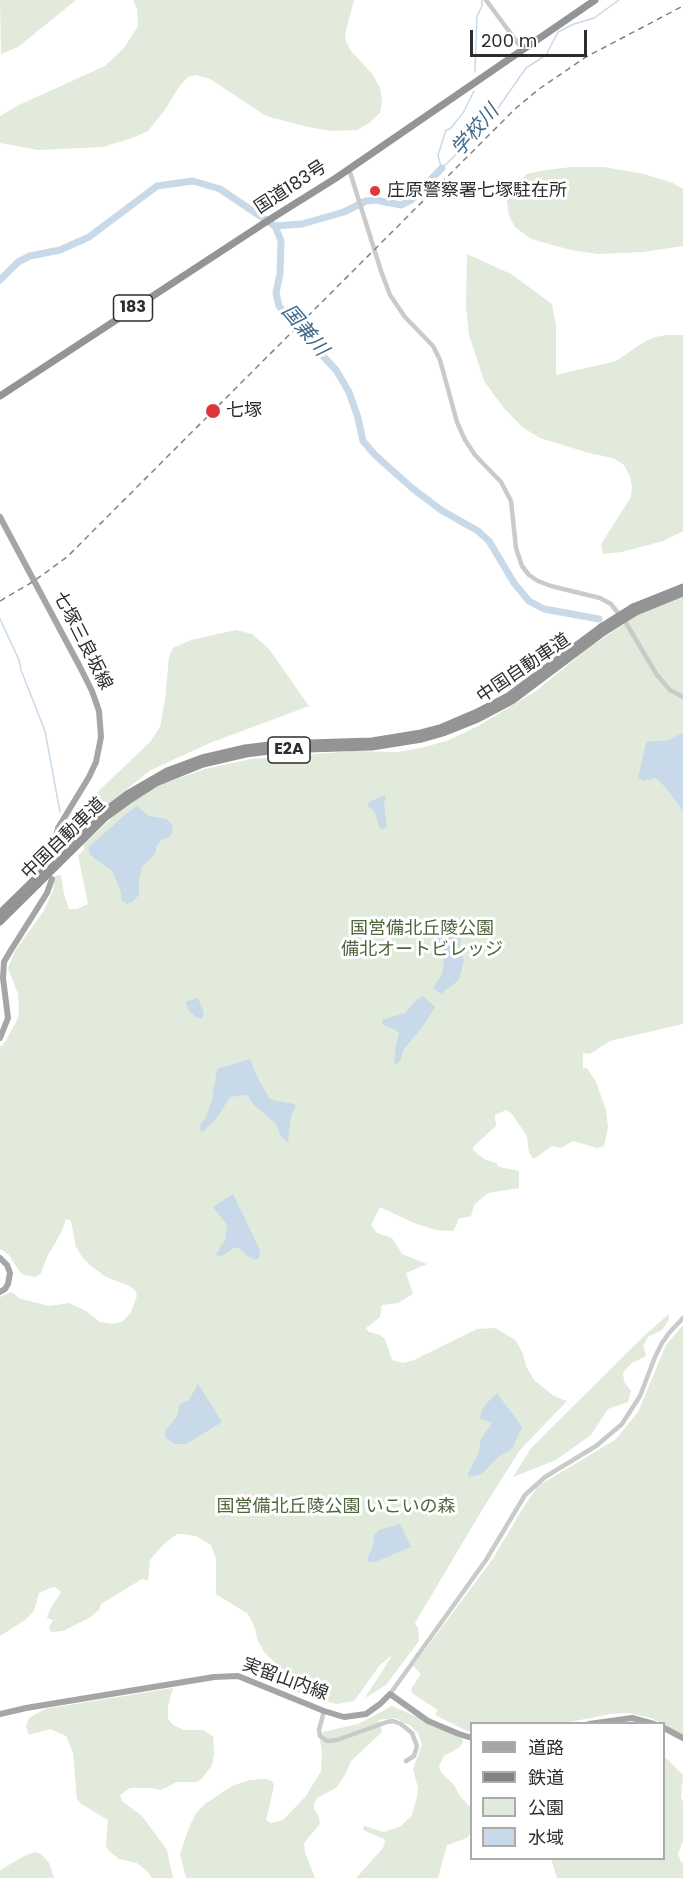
<!DOCTYPE html>
<meta charset="utf-8">
<style>
body{margin:0}
#map{position:relative;width:683px;height:1878px;overflow:hidden;background:#fff;font-family:Poppins,"Noto Sans JP",sans-serif}
canvas{display:block}
.legend{position:absolute;left:470px;top:1722px;width:195px;height:138px;box-sizing:border-box;background:#fff;border:2px solid #ababab;margin:0;padding:8px 10px;list-style:none;font-size:18px;color:#2d2d2d}
.legend li{display:flex;align-items:center;gap:12px;height:30px}
.legend b{width:30px;border:2px solid #ababab}
.scale{position:absolute;left:470px;top:30px;width:117px;height:27px;box-sizing:border-box;border:3px solid #2d2d2d;border-top:0;padding-left:8px;font-size:18px;line-height:21px;white-space:nowrap;color:#2d2d2d;-webkit-text-stroke:4px #fff;paint-order:stroke}
</style>
<div id="map">
<canvas width="683" height="1878"></canvas>
<ul class="legend">
<li><b style="height:8px;background:#a5a5a5"></b>道路</li>
<li><b style="height:8px;background:#828282"></b>鉄道</li>
<li><b style="height:16px;background:#e2eadb"></b>公園</li>
<li><b style="height:16px;background:#c8dae9"></b>水域</li>
</ul>
<div class="scale">200 m</div>
</div>
<script>
const g = document.querySelector('canvas').getContext('2d');
g.lineJoin = 'round';
function paint(path, color) { g.fillStyle = color; g.fill(path, 'evenodd'); }
const poly = rows => new Path2D(rows.map(r => 'M' + r).join(''));
function strokePath(path, color, width, dash) { g.strokeStyle = color; g.lineWidth = width; g.lineCap = dash ? 'butt' : 'round'; g.setLineDash(dash || []); g.stroke(path); }
function drawText(font, color, halo, rows, align = 'center') {
  g.font = font + ' Poppins,"Noto Sans JP",sans-serif'; g.lineWidth = 6; g.setLineDash([]); g.textBaseline = 'middle'; g.strokeStyle = halo; g.fillStyle = color; for (const [text, x, y, turn = 0] of rows) {
    g.save(); g.translate(x, y); g.rotate((+turn || 0) * Math.PI / 180); g.textAlign = isNaN(turn) ? turn : align; if (halo) g.strokeText(text, 0, 0); g.fillText(text, 0, 0); g.restore();
  }
}
paint(poly([
 [0,0,76,0,18,47,1,54],
 [133,0,354,0,345,34,346,41,351,51,373,75,380,88,382,102,380,113,369,123,357,130,332,131,308,127,266,116,210,79,196,75,188,77,179,87,164,111,148,131,132,138,103,147,38,150,0,143,0,116,19,105,105,66,124,48,138,26,137,9],
 [571,167,604,167,644,174,673,183,683,189,683,246,643,252,598,254,571,250,531,239,515,227,509,216,507,201,515,184,527,174,539,171],
 [467,254,511,274,552,304,556,325,556,375,616,361,644,342,655,337,667,335,683,335,683,531,663,541,622,552,603,554,601,546,603,541,631,497,632,487,630,476,624,465,613,458,589,453,540,438,522,427,503,407,484,381,469,335,466,306],
 [683,597,683,1024,618,1039,610,1041,590,1054,583,1053,583,1068,587,1068,596,1082,606,1110,608,1128,604,1146,597,1148,573,1141,561,1148,552,1146,534,1159,529,1153,527,1136,511,1113,506,1110,495,1115,496,1126,473,1147,473,1150,484,1159,496,1163,499,1167,519,1171,519,1188,488,1193,474,1205,471,1216,458,1219,457,1224,453,1231,436,1230,414,1223,380,1207,371,1225,377,1233,392,1238,402,1254,427,1264,406,1273,413,1294,398,1303,382,1305,380,1317,366,1328,369,1332,380,1335,385,1339,392,1360,403,1363,414,1360,477,1329,495,1328,514,1339,518,1344,523,1354,526,1366,534,1380,554,1396,567,1401,520,1450,482,1510,415,1623,418,1628,419,1641,386,1685,365,1698,393,1654,380,1665,354,1701,336,1704,280,1687,282,1673,281,1669,264,1652,257,1639,255,1628,248,1614,216,1594,216,1559,211,1545,196,1536,183,1534,177,1534,165,1543,150,1560,148,1580,142,1579,101,1604,99,1610,89,1618,63,1631,51,1632,49,1627,53,1620,47,1618,50,1609,61,1592,55,1587,50,1588,39,1593,34,1611,25,1620,0,1636,0,1297,11,1292,16,1295,18,1298,49,1306,69,1303,86,1311,100,1322,114,1324,123,1321,131,1312,137,1296,135,1290,130,1286,106,1277,91,1266,82,1257,76,1247,71,1221,66,1219,62,1231,47,1257,41,1273,36,1277,24,1275,19,1271,9,1255,0,1249,0,1047,5,1042,17,1020,19,1014,18,994,8,968,15,951,43,912,53,891,55,876,61,875,64,894,69,909,77,909,88,904,78,855,84,850,84,844,116,814,143,794,157,786,205,769,251,759,353,751,397,752,425,747,449,740,478,726,536,691,590,647,637,615],
 [236,630,252,634,269,649,309,706,210,743,151,770,71,833,63,826,74,810,86,803,150,742,160,727,165,700,169,657,173,648,191,640],
 [669,1314,669,1320,662,1330,648,1337,645,1343,643,1345,646,1356,632,1363,623,1372,624,1382,631,1391,628,1402,608,1409,591,1435,556,1460,513,1477,531,1448,645,1335],
 [683,1325,683,1735,651,1718,628,1713,610,1714,565,1723,472,1724,471,1732,467,1731,435,1715,438,1710,412,1693,411,1689,421,1674,413,1666,492,1560,523,1508,538,1486,615,1440,638,1412,666,1345],
 [173,1688,168,1706,168,1719,173,1725,184,1730,203,1730,213,1736,214,1754,212,1765,201,1780,196,1782,177,1782,161,1790,150,1788,130,1788,120,1795,122,1801,142,1816,167,1850,173,1878,152,1878,147,1871,137,1863,119,1859,109,1851,106,1846,108,1820,81,1804,77,1799,73,1753,66,1736,50,1729,29,1735,26,1726,29,1718,45,1709],
 [392,1706,462,1737,463,1742,460,1747,444,1756,439,1766,441,1772,454,1785,460,1796,471,1808,471,1833,467,1838,447,1845,438,1878,356,1878,383,1848,385,1842,384,1839,363,1830,364,1826,384,1832,401,1826,412,1815,417,1797,418,1788,413,1769,422,1745,418,1733,411,1726,395,1718,379,1720,382,1732,351,1761,345,1775,336,1788,317,1798,314,1804,314,1809,319,1817,320,1824,304,1843,305,1852,315,1878,186,1878,180,1854,188,1830,196,1813,205,1804,232,1786,249,1780,266,1779,272,1781,274,1786,266,1820,271,1823,283,1820,306,1796,321,1771,322,1752,320,1740,323,1732,358,1724],
 [664,1758,666,1758,683,1775,681,1797,683,1802,683,1841,678,1854,681,1862,683,1863,683,1878,557,1878,551,1859,664,1858],
 [35,1852,41,1854,49,1863,54,1878,0,1878,0,1870,24,1856]
]), '#e2eadb');
paint(poly([
 [683,733,683,811,666,788,656,778,643,781,638,778,646,743,649,741,665,741],
 [386,795,384,804,387,827,383,829,380,828,374,811,368,806,369,802],
 [137,806,149,816,167,819,173,826,172,832,170,837,161,840,157,845,155,854,142,867,139,879,139,895,132,902,127,904,122,901,120,889,112,871,94,858,90,854,88,848,127,813],
 [457,928,461,935,460,948,464,961,461,972,459,980,441,994,433,988,442,974,445,953,444,947,438,944,437,931],
 [423,996,435,1007,423,1026,404,1049,400,1061,397,1064,394,1063,396,1045,399,1033,396,1030,385,1026,382,1023,382,1020,405,1013,417,999],
 [198,998,204,1013,202,1019,195,1017,188,1009,185,1002],
 [250,1059,255,1072,269,1098,277,1101,294,1104,296,1106,291,1116,288,1143,281,1136,276,1124,253,1104,248,1096,245,1095,230,1097,217,1118,202,1132,199,1127,206,1117,212,1100,217,1069],
 [233,1194,259,1248,260,1256,256,1260,249,1257,239,1248,234,1248,221,1256,216,1255,225,1240,227,1225,213,1207],
 [198,1384,222,1422,195,1439,185,1444,174,1444,166,1438,165,1431,177,1416,180,1404,189,1400],
 [497,1393,522,1427,513,1447,509,1451,498,1457,482,1474,469,1477,468,1473,478,1455,481,1439,492,1423,480,1418,481,1412,486,1404],
 [400,1524,411,1547,375,1562,368,1561,368,1557,373,1545,374,1535,379,1530]
]), '#c8dae9');
strokePath(poly([
 [475,72,477,16,482,6,482,0],
 [441,167,438,155,446,130,450,129,463,113,474,91],
 [442,168,484,128,526,68,546,55,558,32,574,24,594,18,619,0],
 [0,619,19,660,21,670,45,731,60,812]
]), '#c8dae9', 1.5);
strokePath(poly([
 [275,226,302,224,344,212,366,201,375,200,401,205,411,200,442,168],
 [0,280,18,262,30,256,60,250,89,237,157,186,193,181,220,189,275,226,281,241,280,274,276,293,279,306,291,322,336,370,349,392,358,418,363,441,375,455,412,488,441,510,478,531,489,541,514,583,529,601,544,609,599,619]
]), '#c8dae9', 7);
strokePath(poly([
 [486,0,522,49],
 [349,169,381,271,390,295,405,317,433,346,440,360,457,422,465,440,475,455,501,482,511,501,516,548,522,566,529,575,538,581,551,586,600,598,611,604,626,623,657,675,670,690,683,697],
 [390,1694,486,1560,525,1495,545,1477,596,1446,622,1424,640,1396,655,1357,662,1343,669,1333,683,1318],
 [324,1711,319,1730,320,1736,327,1741,337,1740,387,1722,393,1721,401,1724,412,1733,417,1746,414,1756,406,1761]
]), '#cacaca', 4.5);
strokePath(poly([
 [0,517,80,667,92,691,99,711,101,737,96,762,89,777,58,828,53,848],
 [0,1038,8,1018,3,978,4,962,11,950,47,893,52,879],
 [0,1258,7,1265,10,1273,8,1284,5,1289,0,1292],
 [0,1714,26,1708,214,1677,238,1676,324,1711,344,1717,366,1714,380,1704,390,1694,428,1721,459,1734,472,1738],
 [589,1724,632,1718,654,1724],
 [664,1728,683,1738]
]), '#a5a5a5', 6);
strokePath(poly([
 [0,396,272,218,336,178,595,0],
 [633,607,683,587],
 [636,612,683,593],
 [0,913,102,813,127,794,167,771,202,758,245,748,277,744,372,741,421,733,440,728,475,713,508,696,601,627],
 [0,922,105,818,131,799,156,783,203,764,246,754,277,750,372,747,422,739,443,733,478,719,512,701,604,632]
]), '#949494', 7);
strokePath(poly([
 [0,601,34,581,67,557,515,109,539,89,586,57,683,6]
]), '#828282', 1.5, [6, 4.5]);
strokePath(poly([
 [601,627,633,607],
 [604,632,636,612]
]), '#949494', 7);
for (const [x, y, r, color] of [
 [375,191,6,"#dc3739"],
 [213,411,8,"#dc3739"]
]) { const dot = new Path2D(); dot.arc(x, y, r, 0, 2 * Math.PI); g.fillStyle = color; g.fill(dot); strokePath(dot, '#fff', 2); }
for (const [x, y, w] of [
 [133,308,39],
 [289,750,42]
]) { const box = new Path2D(); box.roundRect(x - w / 2, y - 13, w, 26, 4.5); g.fillStyle = '#fff'; g.fill(box); strokePath(box, '#2d2d2d', 1.5); }
drawText('bold 16px', '#2d2d2d', null, [
 ["183",133,308],
 ["E2A",289,750]
]);
drawText('18px', '#2d2d2d', '#fff', [
 ["国道183号",291,188,-33],
 ["七塚三良坂線",82,641,63],
 ["中国自動車道",524,669,-34],
 ["中国自動車道",64,839,-44],
 ["実留山内線",285,1680,20]
]);
drawText('18px', '#2d2d2d', '#fff', [
 ["庄原警察署七塚駐在所",387,191],
 ["七塚",226,411]
], 'left');
drawText('18px', '#4e663d', '#fff', [
 ["国営備北丘陵公園",422,929],
 ["備北オートビレッジ",422,950],
 ["国営備北丘陵公園 いこいの森",336,1507]
]);
drawText('italic 20px', '#3f698b', '#fff', [
 ["学校川",476,131,-49],
 ["国兼川",304,331,50]
]);
</script>
